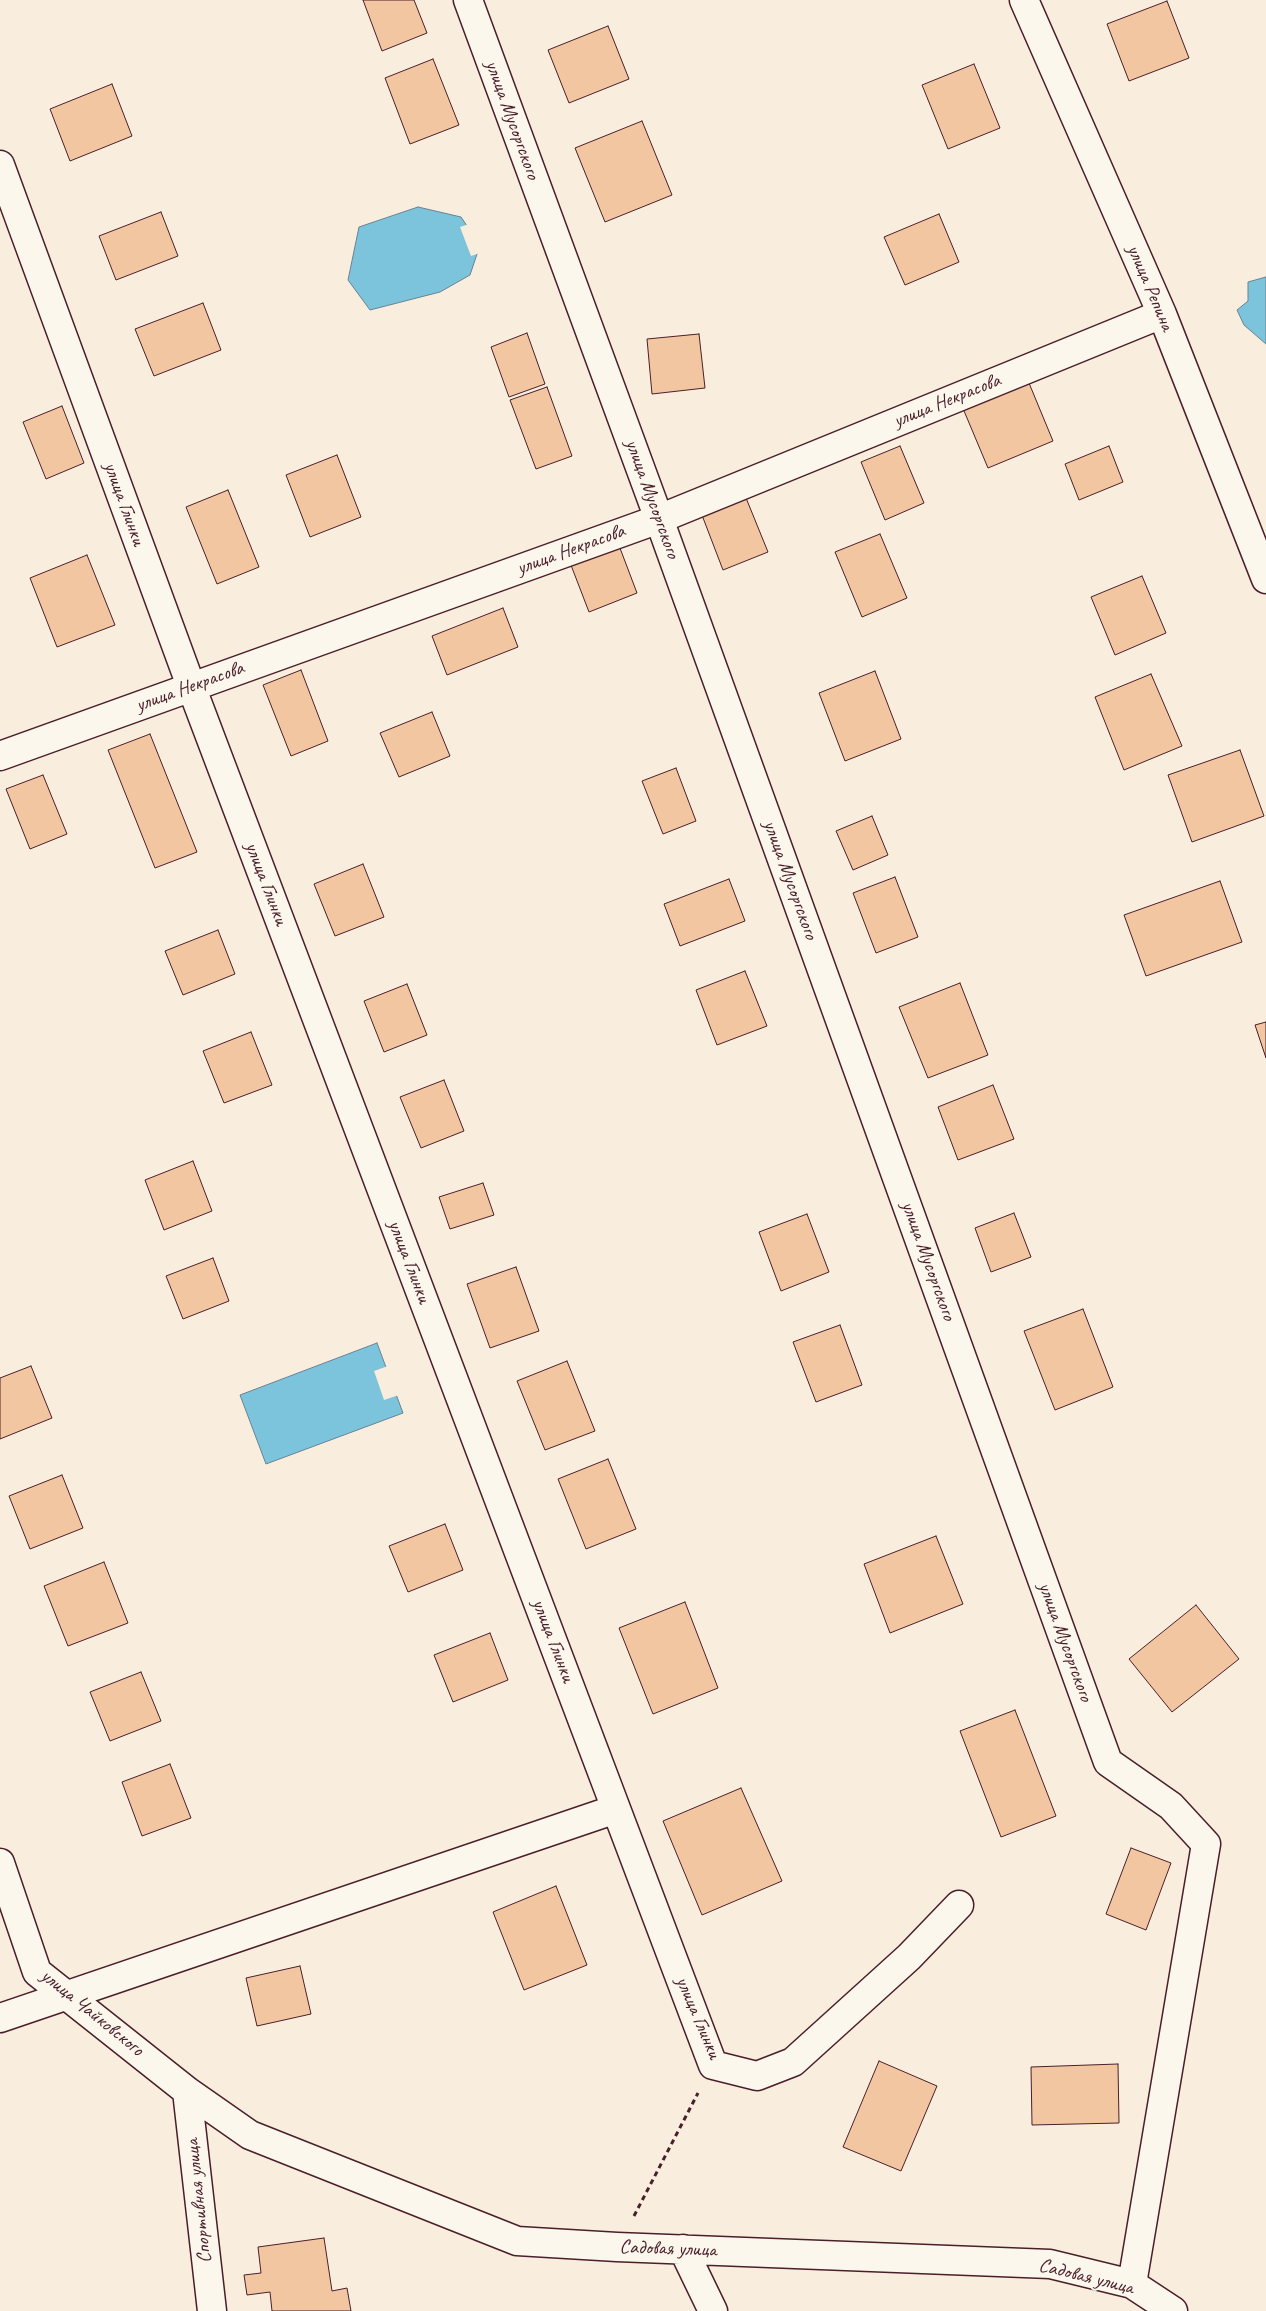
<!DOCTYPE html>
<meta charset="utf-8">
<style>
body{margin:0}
canvas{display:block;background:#f9eddd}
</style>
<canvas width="1266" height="2311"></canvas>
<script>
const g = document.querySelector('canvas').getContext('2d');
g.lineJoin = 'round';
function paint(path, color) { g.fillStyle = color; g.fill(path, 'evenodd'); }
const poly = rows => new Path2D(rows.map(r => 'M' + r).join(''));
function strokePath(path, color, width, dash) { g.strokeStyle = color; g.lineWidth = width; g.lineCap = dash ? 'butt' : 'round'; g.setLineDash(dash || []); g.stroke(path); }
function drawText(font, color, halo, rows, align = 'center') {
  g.font = font + ' Caveat,sans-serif'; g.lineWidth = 4; g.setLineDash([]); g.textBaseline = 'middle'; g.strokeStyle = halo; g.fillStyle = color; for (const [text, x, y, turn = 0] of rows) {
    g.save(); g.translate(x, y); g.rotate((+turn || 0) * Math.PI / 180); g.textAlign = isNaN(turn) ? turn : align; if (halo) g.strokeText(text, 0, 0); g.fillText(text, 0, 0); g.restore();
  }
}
const water = poly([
 [418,207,461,217,480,245,470,275,440,292,370,310,348,280,359,227,418,207],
 [1266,277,1266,344,1244,325,1237,310,1248,301,1248,282,1266,277],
 [377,1343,403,1413,266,1464,240,1395,377,1343]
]);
paint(water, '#7cc4dc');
strokePath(water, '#688295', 1);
paint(poly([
 [469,224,483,245,480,253,471,256,460,227],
 [388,1366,399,1395,384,1400,374,1371]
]), '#f9eddd');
const building = poly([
 [363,0,414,0,427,33,382,51,363,0],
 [1167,1,1189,58,1129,81,1107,24,1167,1],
 [608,26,629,79,569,103,548,50,608,26],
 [433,59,459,125,410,144,385,78,433,59],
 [974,64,1000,128,948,149,922,85,974,64],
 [112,84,132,136,70,161,50,109,112,84],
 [642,121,672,195,605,222,575,148,642,121],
 [161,212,178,256,116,280,99,236,161,212],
 [939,214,959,262,905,285,884,237,939,214],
 [203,303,221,350,154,376,135,329,203,303],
 [527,333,545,384,509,397,491,347,527,333],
 [699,334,705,388,652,394,647,339,699,334],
 [1024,371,1053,441,988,468,959,399,1024,371],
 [547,387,572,456,536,469,510,400,547,387],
 [62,406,84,463,46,479,23,422,62,406],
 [900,446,924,503,885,520,861,462,900,446],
 [1109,446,1123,482,1079,500,1065,464,1109,446],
 [337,455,361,517,310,537,286,475,337,455],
 [228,490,259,567,217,584,186,507,228,490],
 [744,493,768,552,723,570,700,510,744,493],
 [612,527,637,593,589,612,564,547,612,527],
 [880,534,907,598,862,617,835,552,880,534],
 [87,555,115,625,57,647,30,578,87,555],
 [1142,576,1166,633,1115,655,1091,597,1142,576],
 [503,608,518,647,447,675,432,636,503,608],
 [301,670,328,741,291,756,263,685,301,670],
 [875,671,901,739,845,761,819,693,875,671],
 [1151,674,1182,746,1124,770,1095,697,1151,674],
 [432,712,450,756,399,777,380,733,432,712],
 [150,734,197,852,155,868,108,750,150,734],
 [1240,750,1264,816,1192,842,1168,775,1240,750],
 [676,768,696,821,663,834,642,781,676,768],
 [43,775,67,834,30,849,6,789,43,775],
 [872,816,888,855,853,870,836,831,872,816],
 [363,864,384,917,335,936,314,884,363,864],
 [895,877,918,937,876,953,853,893,895,877],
 [729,879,745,921,680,946,664,904,729,879],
 [1220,881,1242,942,1146,976,1124,915,1220,881],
 [218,930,235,974,183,995,165,951,218,930],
 [745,971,767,1026,717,1045,696,990,745,971],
 [960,983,988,1055,928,1078,899,1007,960,983],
 [407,984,427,1035,384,1052,364,1001,407,984],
 [1266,1022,1266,1058,1255,1025,1266,1022],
 [251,1032,272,1085,224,1103,203,1051,251,1032],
 [444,1080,464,1131,421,1148,400,1097,444,1080],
 [993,1085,1014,1139,958,1160,938,1107,993,1085],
 [193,1161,212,1211,164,1230,145,1180,193,1161],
 [483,1183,494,1215,450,1229,439,1197,483,1183],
 [1014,1213,1031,1257,991,1272,975,1228,1014,1213],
 [807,1214,829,1272,781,1291,759,1232,807,1214],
 [213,1258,229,1301,183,1319,166,1276,213,1258],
 [516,1267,539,1331,490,1348,467,1284,516,1267],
 [1083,1309,1113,1387,1055,1410,1024,1331,1083,1309],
 [840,1325,862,1385,816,1402,793,1342,840,1325],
 [567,1361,595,1431,545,1450,517,1381,567,1361],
 [31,1366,52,1418,0,1439,0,1378,31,1366],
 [608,1459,636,1529,586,1549,558,1479,608,1459],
 [62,1475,83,1528,30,1549,9,1496,62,1475],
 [445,1524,463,1570,408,1592,389,1546,445,1524],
 [936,1536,963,1604,890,1633,864,1564,936,1536],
 [104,1562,128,1623,68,1646,44,1586,104,1562],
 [685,1602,718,1688,653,1714,619,1628,685,1602],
 [1196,1605,1239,1659,1172,1712,1129,1659,1196,1605],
 [490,1633,508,1680,453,1702,434,1655,490,1633],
 [141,1672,161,1721,110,1741,90,1692,141,1672],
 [1015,1710,1056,1816,1001,1837,960,1731,1015,1710],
 [170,1764,191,1818,142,1836,122,1782,170,1764],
 [741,1788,782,1881,702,1915,663,1821,741,1788],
 [1131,1848,1171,1863,1146,1930,1106,1914,1131,1848],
 [556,1886,587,1965,524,1990,493,1912,556,1886],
 [300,1966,311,2014,257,2026,246,1978,300,1966],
 [879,2061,937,2086,901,2171,843,2147,879,2061],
 [1118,2064,1119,2123,1032,2125,1031,2067,1118,2064],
 [324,2238,332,2291,347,2288,351,2311,272,2311,270,2292,247,2295,244,2275,261,2273,258,2247,324,2238]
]);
paint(building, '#f3c6a2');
strokePath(building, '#4a1f2b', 1);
const minor = poly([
 [468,0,659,519,1108,1762,1171,1806,1206,1844,1132,2284],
 [1024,0,1162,314,1266,579],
 [0,165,191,686,713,2065,757,2076,793,2062,909,1957,959,1905],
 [0,756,659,519,1162,314],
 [0,1863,37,1972,187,2091,250,2135,517,2241,617,2247,1050,2264,1132,2284,1173,2311],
 [0,2018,616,1809],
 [187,2091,212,2311],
 [683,2249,713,2311]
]);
strokePath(minor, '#4a1f2b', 31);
strokePath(poly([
 [634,2216,698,2093]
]), '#4a1f2b', 3, [5, 4]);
strokePath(minor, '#fbf7ec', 28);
drawText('20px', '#4a1f2b', '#fbf7ec', [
 ["улица Мусоргского",512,120,70],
 ["улица Репина",1150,288,67],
 ["улица Некрасова",947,401,-22],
 ["улица Мусоргского",652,499,70],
 ["улица Глинки",124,504,70],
 ["улица Некрасова",571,550,-20],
 ["улица Некрасова",190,687,-20],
 ["улица Мусоргского",790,880,70],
 ["улица Глинки",266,884,69],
 ["улица Мусоргского",928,1261,70],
 ["улица Глинки",409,1262,69],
 ["улица Глинки",553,1641,69],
 ["улица Мусоргского",1065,1642,70],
 ["улица Чайковского",92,2013,39],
 ["улица Глинки",698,2018,67],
 ["Спортивная улица",199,2201,-96],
 ["Садовая улица",668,2249,2],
 ["Садовая улица",1086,2277,14]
]);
</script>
